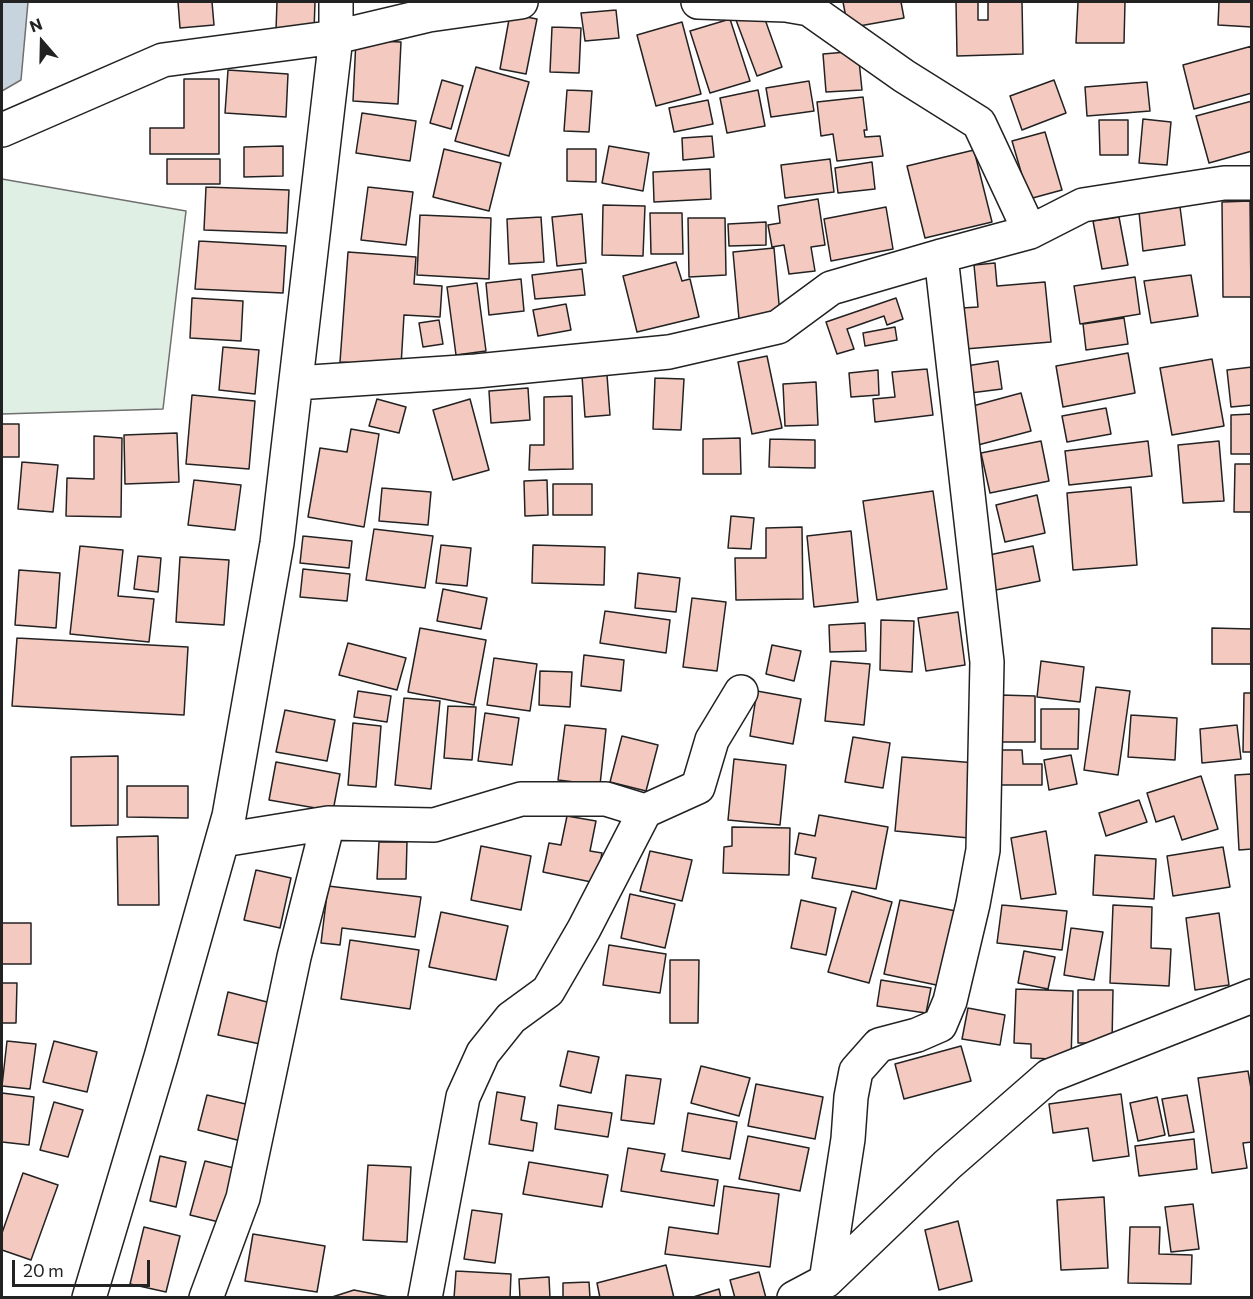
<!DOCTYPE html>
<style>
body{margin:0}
#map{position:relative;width:1253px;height:1299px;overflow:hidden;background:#fff;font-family:Commissioner,sans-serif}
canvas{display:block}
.frame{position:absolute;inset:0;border:3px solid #222;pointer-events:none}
.north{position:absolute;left:12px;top:12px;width:60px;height:60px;-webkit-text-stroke:4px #fff;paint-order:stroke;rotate:340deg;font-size:16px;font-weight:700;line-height:24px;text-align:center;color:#222}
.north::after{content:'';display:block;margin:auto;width:21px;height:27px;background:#222;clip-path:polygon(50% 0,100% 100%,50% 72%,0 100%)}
.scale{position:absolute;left:12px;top:1260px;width:138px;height:27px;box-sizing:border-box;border:3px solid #222;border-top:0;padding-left:8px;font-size:18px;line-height:21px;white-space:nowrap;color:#222;-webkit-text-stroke:4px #fff;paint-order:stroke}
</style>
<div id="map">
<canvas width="1253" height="1299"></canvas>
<div class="frame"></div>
<div class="north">N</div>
<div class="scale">20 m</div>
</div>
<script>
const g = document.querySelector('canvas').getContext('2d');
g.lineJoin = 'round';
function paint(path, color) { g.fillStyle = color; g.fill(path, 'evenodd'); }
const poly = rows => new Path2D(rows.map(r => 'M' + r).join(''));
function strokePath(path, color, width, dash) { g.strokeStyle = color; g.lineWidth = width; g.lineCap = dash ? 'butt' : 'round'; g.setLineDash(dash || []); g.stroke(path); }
const green = poly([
 [2,179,186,211,163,409,2,414,2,179]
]);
paint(green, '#e0efe3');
strokePath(green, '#6f6f6f', 1.5);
const water = poly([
 [2,2,28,2,21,80,2,91,2,2]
]);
paint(water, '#c7d3dd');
strokePath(water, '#6f6f6f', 1.5);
const building = poly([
 [178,2,212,2,214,25,180,28,178,2],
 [277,2,315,2,314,31,276,30,277,2],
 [843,2,901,2,904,18,848,28,843,2],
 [956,2,978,2,978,20,988,20,988,2,1022,2,1023,54,957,56,956,2],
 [1078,2,1125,2,1124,43,1076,43,1078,2],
 [1219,2,1252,2,1252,27,1218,25,1219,2],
 [616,10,619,38,585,41,581,13,616,10],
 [762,11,782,67,757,76,736,20,762,11],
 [510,14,537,19,526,74,500,69,510,14],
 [730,19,750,81,710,93,690,31,730,19],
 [682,22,701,94,656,106,637,35,682,22],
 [552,27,581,28,579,73,550,72,552,27],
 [356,40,401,42,398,104,353,101,356,40],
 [1252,46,1252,93,1194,109,1183,65,1252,46],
 [858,51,862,90,826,92,823,54,858,51],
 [476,67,529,82,509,156,455,141,476,67],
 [228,70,288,74,286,117,225,113,228,70],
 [184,79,219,79,219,154,150,154,150,128,184,128,184,79],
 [442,80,463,86,451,129,430,123,442,80],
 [1054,80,1066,113,1022,130,1010,96,1054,80],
 [809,81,814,111,771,117,766,88,809,81],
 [1147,82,1150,111,1087,116,1085,87,1147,82],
 [567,90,592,91,589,132,564,131,567,90],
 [758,90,765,126,727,133,720,98,758,90],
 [863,97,867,130,864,130,865,137,880,136,883,156,837,161,833,134,821,136,817,102,863,97],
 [708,100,713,124,674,132,669,108,708,100],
 [1252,101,1252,151,1209,163,1196,116,1252,101],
 [362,113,416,121,410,161,356,153,362,113],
 [1143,119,1171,122,1167,165,1139,163,1143,119],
 [1099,120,1128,120,1128,155,1100,155,1099,120],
 [1045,132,1062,190,1029,199,1012,141,1045,132],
 [712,136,714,157,683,160,682,138,712,136],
 [283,146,283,176,244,177,244,147,283,146],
 [609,146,649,153,643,191,602,183,609,146],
 [444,149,501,163,489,211,433,197,444,149],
 [567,149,596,149,596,182,567,181,567,149],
 [974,150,992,222,925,238,907,166,974,150],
 [167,159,220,159,220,184,167,184,167,159],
 [830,159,834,192,785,198,781,165,830,159],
 [872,162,875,189,838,193,835,168,872,162],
 [710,169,711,199,654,202,653,172,710,169],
 [206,187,289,190,287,233,204,230,206,187],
 [368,187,413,192,406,245,361,240,368,187],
 [818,199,825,245,811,247,815,271,789,274,784,245,772,247,768,225,780,223,778,206,818,199],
 [1250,201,1251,297,1223,297,1222,202,1250,201],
 [603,205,645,206,643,256,602,255,603,205],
 [886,207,893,249,831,261,824,219,886,207],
 [1180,207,1185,245,1143,251,1139,212,1180,207],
 [650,213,682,213,683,254,651,254,650,213],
 [582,214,586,263,557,266,552,217,582,214],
 [420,215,491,218,489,279,417,275,420,215],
 [541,217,544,262,509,264,507,219,541,217],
 [1119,217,1128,265,1102,269,1093,221,1119,217],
 [688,218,725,218,726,275,689,277,688,218],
 [766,222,766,245,729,246,728,224,766,222],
 [199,241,286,246,283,293,195,289,199,241],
 [774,248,780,315,739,319,733,252,774,248],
 [348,252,416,257,414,284,442,286,440,317,404,315,401,366,340,362,348,252],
 [676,262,682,281,690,279,699,317,637,332,623,276,676,262],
 [995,263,997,286,1045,282,1051,342,965,349,962,308,978,307,974,265,995,263],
 [582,269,585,295,535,299,532,275,582,269],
 [1191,275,1198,316,1151,323,1144,281,1191,275],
 [1135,277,1140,314,1080,324,1074,286,1135,277],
 [521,279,524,311,489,315,486,283,521,279],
 [477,283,486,351,456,355,447,287,477,283],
 [192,298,243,301,241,341,190,338,192,298],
 [896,298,903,319,887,325,884,316,847,329,854,349,837,354,826,322,896,298],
 [566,304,571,330,538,336,533,310,566,304],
 [1124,318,1128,344,1086,350,1083,324,1124,318],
 [439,320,443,344,423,347,419,323,439,320],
 [895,327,897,340,865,346,863,333,895,327],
 [223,347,259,350,255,394,219,390,223,347],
 [1128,353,1135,393,1063,407,1056,366,1128,353],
 [767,356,782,428,752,434,738,362,767,356],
 [1212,359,1224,426,1172,435,1160,368,1212,359],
 [998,361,1002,389,970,393,966,366,998,361],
 [1252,367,1252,405,1231,407,1227,370,1252,367],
 [927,369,933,415,875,422,873,399,895,397,892,372,927,369],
 [878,370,879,395,851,397,849,373,878,370],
 [607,375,610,415,585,417,582,376,607,375],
 [655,378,684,379,681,430,653,429,655,378],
 [816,382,818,425,785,426,783,384,816,382],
 [528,388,530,420,491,423,489,391,528,388],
 [1021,393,1031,431,978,445,969,407,1021,393],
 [192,395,255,401,249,469,186,464,192,395],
 [572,396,573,469,529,470,530,445,544,445,544,397,572,396],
 [377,399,406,407,399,433,369,426,377,399],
 [470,399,489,470,453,480,433,410,470,399],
 [1106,408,1111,434,1067,442,1062,416,1106,408],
 [1252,414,1252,454,1231,454,1231,415,1252,414],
 [2,424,19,424,19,457,2,457,2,511,2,424],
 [351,429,379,434,364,527,308,517,320,448,347,452,351,429],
 [177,433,179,482,125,484,124,435,177,433],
 [94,436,122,438,121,517,66,516,67,478,94,479,94,436],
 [740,438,741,474,703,474,703,439,740,438],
 [770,439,815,440,815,468,769,467,770,439],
 [1041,441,1049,481,990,493,981,453,1041,441],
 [1148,441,1152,476,1069,485,1065,451,1148,441],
 [1219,441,1224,501,1183,503,1178,445,1219,441],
 [22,462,58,465,53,512,18,509,22,462],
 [1235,464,1252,464,1252,512,1234,512,1235,464],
 [194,480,241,485,235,530,188,525,194,480],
 [547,480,548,515,525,516,524,481,547,480],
 [553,484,592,484,592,515,553,515,553,484],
 [1131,487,1137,565,1073,570,1067,493,1131,487],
 [382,488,431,492,428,525,379,521,382,488],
 [933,491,947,589,877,600,863,501,933,491],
 [1037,495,1045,533,1005,542,996,505,1037,495],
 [731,516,754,518,751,549,728,548,731,516],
 [802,527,803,599,736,600,735,558,766,558,766,528,802,527],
 [374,529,433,536,425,588,366,580,374,529],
 [851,531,858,602,814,607,807,536,851,531],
 [303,536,352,541,349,568,300,563,303,536],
 [441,545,471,548,467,586,436,583,441,545],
 [533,545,605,547,604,585,532,583,533,545],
 [80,546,123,550,118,596,154,599,149,642,70,634,80,546],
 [1033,546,1040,581,991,591,984,556,1033,546],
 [138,556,161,558,158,592,134,589,138,556],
 [180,557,229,560,224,625,176,622,180,557],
 [303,569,350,574,347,601,300,597,303,569],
 [19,570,60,573,56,628,15,625,19,570],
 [638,573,680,578,676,612,635,608,638,573],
 [443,589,487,598,481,629,437,621,443,589],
 [692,598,726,602,717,671,683,667,692,598],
 [605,611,670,620,666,653,600,643,605,611],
 [958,612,965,665,926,671,918,618,958,612],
 [881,620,914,621,912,672,880,670,881,620],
 [865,623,866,651,830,652,829,625,865,623],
 [420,628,486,640,474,705,408,692,420,628],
 [1212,628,1252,629,1252,664,1212,664,1212,628],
 [17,638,188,647,184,715,12,706,17,638],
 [348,643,406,658,397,690,339,675,348,643],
 [772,645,801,651,794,681,766,674,772,645],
 [584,655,624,660,621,691,581,686,584,655],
 [494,658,537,664,530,711,487,705,494,658],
 [831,661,870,664,864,725,825,721,831,661],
 [1041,661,1084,667,1080,702,1037,697,1041,661],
 [540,671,572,672,570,707,539,705,540,671],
 [1096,687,1130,691,1118,775,1084,770,1096,687],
 [358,691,391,696,387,722,354,717,358,691],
 [757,691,801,699,793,744,750,736,757,691],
 [1244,693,1252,693,1252,752,1243,752,1244,693],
 [1001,695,1035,696,1035,742,1001,742,1001,695],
 [404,698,440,701,431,789,395,785,404,698],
 [448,706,476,707,472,760,444,758,448,706],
 [1041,709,1079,709,1078,749,1041,749,1041,709],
 [285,710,335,720,327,761,276,752,285,710],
 [485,713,519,718,512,765,478,761,485,713],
 [1131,715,1177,718,1175,760,1128,757,1131,715],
 [353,723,381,726,376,787,348,785,353,723],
 [565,725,606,729,600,785,558,780,565,725],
 [1237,725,1241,759,1202,763,1200,729,1237,725],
 [622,736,658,745,646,791,610,782,622,736],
 [853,737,890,743,883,788,845,782,853,737],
 [996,750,1022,750,1023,764,1042,764,1042,785,996,785,996,750],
 [1071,755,1077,784,1049,790,1044,760,1071,755],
 [118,756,118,825,71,826,71,757,118,756],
 [902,757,976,763,969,838,895,831,902,757],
 [734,759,786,765,780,825,728,820,734,759],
 [276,762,340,774,333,811,269,800,276,762],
 [1252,774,1252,849,1239,850,1235,775,1252,774],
 [1201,776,1218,829,1182,840,1174,816,1156,822,1147,793,1201,776],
 [127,786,188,786,188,818,127,817,127,786],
 [1139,800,1147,822,1106,836,1099,813,1139,800],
 [819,815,888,827,876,889,812,878,816,858,795,854,799,833,815,836,819,815],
 [567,816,596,821,590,851,602,853,596,883,543,872,549,843,561,845,567,816],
 [732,827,790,828,789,875,723,873,724,847,732,846,732,827],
 [1046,831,1056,894,1021,899,1011,838,1046,831],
 [158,836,159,905,118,905,117,837,158,836],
 [379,842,407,842,406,879,377,879,379,842],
 [481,846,531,856,521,910,471,900,481,846],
 [1223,847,1230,887,1173,896,1167,856,1223,847],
 [650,851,692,860,682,901,640,891,650,851],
 [1095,855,1156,859,1154,899,1093,895,1095,855],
 [256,870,291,878,280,928,244,920,256,870],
 [328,886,421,897,415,937,342,928,340,945,321,943,328,886],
 [852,891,892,902,869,983,828,972,852,891],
 [630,894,675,904,665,948,621,938,630,894],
 [801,900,836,908,826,955,791,948,801,900],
 [900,900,956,911,941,986,884,974,900,900],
 [1002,905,1067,911,1062,950,997,943,1002,905],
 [1113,905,1152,907,1151,948,1171,949,1169,986,1110,983,1113,905],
 [441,912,508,926,496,980,429,967,441,912],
 [1219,913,1229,985,1195,990,1186,918,1219,913],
 [2,923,31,923,31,964,2,964,2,923],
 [1071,928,1103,932,1094,980,1064,975,1071,928],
 [350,940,419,950,410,1009,341,999,350,940],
 [609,945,666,954,660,993,603,985,609,945],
 [1024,951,1055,957,1048,989,1018,983,1024,951],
 [670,960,699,960,698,1023,670,1023,670,960],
 [881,980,931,988,926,1013,877,1006,881,980],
 [2,983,17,983,16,1023,2,1023,2,983],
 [1016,989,1073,991,1071,1060,1031,1058,1031,1044,1014,1043,1016,989],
 [1078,990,1113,990,1112,1043,1078,1043,1078,990],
 [228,992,271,1003,260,1044,218,1035,228,992],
 [968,1008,1005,1015,1000,1045,962,1039,968,1008],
 [7,1041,36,1044,30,1089,2,1086,7,1041],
 [54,1041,97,1052,87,1092,43,1082,54,1041],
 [961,1046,971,1081,904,1099,895,1064,961,1046],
 [568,1051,599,1057,591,1093,560,1086,568,1051],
 [701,1066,750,1078,739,1116,691,1103,701,1066],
 [1248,1071,1252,1094,1252,1142,1243,1143,1247,1168,1212,1173,1198,1078,1248,1071],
 [626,1075,661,1079,654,1124,621,1120,626,1075],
 [756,1084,823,1097,815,1139,748,1126,756,1084],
 [497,1092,525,1097,521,1120,537,1123,533,1151,489,1144,497,1092],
 [2,1093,34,1097,29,1145,2,1142,2,1093],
 [1121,1094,1129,1156,1093,1161,1088,1128,1053,1133,1049,1104,1121,1094],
 [207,1095,250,1105,241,1141,198,1130,207,1095],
 [1187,1095,1194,1132,1169,1136,1162,1099,1187,1095],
 [1157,1097,1165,1135,1138,1141,1130,1103,1157,1097],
 [54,1102,83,1110,68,1157,40,1150,54,1102],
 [558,1105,612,1113,608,1137,555,1129,558,1105],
 [688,1113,737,1122,730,1159,682,1151,688,1113],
 [748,1136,809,1148,800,1191,739,1179,748,1136],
 [1194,1139,1197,1169,1139,1176,1135,1146,1194,1139],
 [628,1148,665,1154,661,1171,718,1180,714,1206,621,1191,628,1148],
 [160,1156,186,1162,176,1207,150,1201,160,1156],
 [205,1161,238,1169,223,1223,190,1215,205,1161],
 [529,1162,608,1175,602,1207,523,1194,529,1162],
 [368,1165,411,1167,407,1242,363,1240,368,1165],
 [23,1173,58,1185,31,1260,2,1250,2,1233,23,1173],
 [724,1186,779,1194,770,1267,665,1254,669,1227,718,1234,724,1186],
 [1104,1197,1108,1268,1061,1270,1057,1200,1104,1197],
 [1193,1204,1199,1249,1171,1252,1165,1207,1193,1204],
 [472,1210,502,1214,495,1263,464,1259,472,1210],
 [958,1221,972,1281,939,1290,925,1230,958,1221],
 [144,1227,180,1236,166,1292,130,1284,144,1227],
 [1130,1227,1160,1227,1159,1254,1192,1255,1191,1284,1128,1283,1130,1227],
 [253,1234,325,1246,317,1292,245,1281,253,1234],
 [666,1265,674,1298,600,1298,597,1283,666,1265],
 [456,1271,511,1274,510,1298,454,1298,456,1271],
 [759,1272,766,1298,735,1298,730,1280,759,1272],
 [549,1277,550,1298,520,1298,519,1279,549,1277],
 [589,1282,590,1298,563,1298,563,1283,589,1282],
 [719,1289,721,1298,690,1298,719,1289],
 [354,1290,394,1298,329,1298,354,1290]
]);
paint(building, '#f3c9c0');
strokePath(building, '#222', 1.5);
const street = poly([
 [698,2,786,5,809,9,904,76,979,123,1030,232],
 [2,130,163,60,336,37,429,15,521,2],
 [296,383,476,371,669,352,778,327,831,288,941,256,1030,232,1083,205,1224,183,1252,183],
 [223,840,328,823,434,825,521,799,606,799,645,811],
 [826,1281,848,1139,851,1097,856,1071,879,1045,917,1035,940,1025,950,1001,973,904,983,850,987,662,941,256],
 [89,1298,161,1057,229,816,277,543,336,37,336,2],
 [206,1298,243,1198,294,957,328,823],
 [425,1298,463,1097,483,1053,511,1018,548,991,584,929,645,811,698,787,712,740,741,692],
 [794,1298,826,1281,947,1165,1049,1076,1252,996]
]);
strokePath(street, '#222', 36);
strokePath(street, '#fff', 33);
</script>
